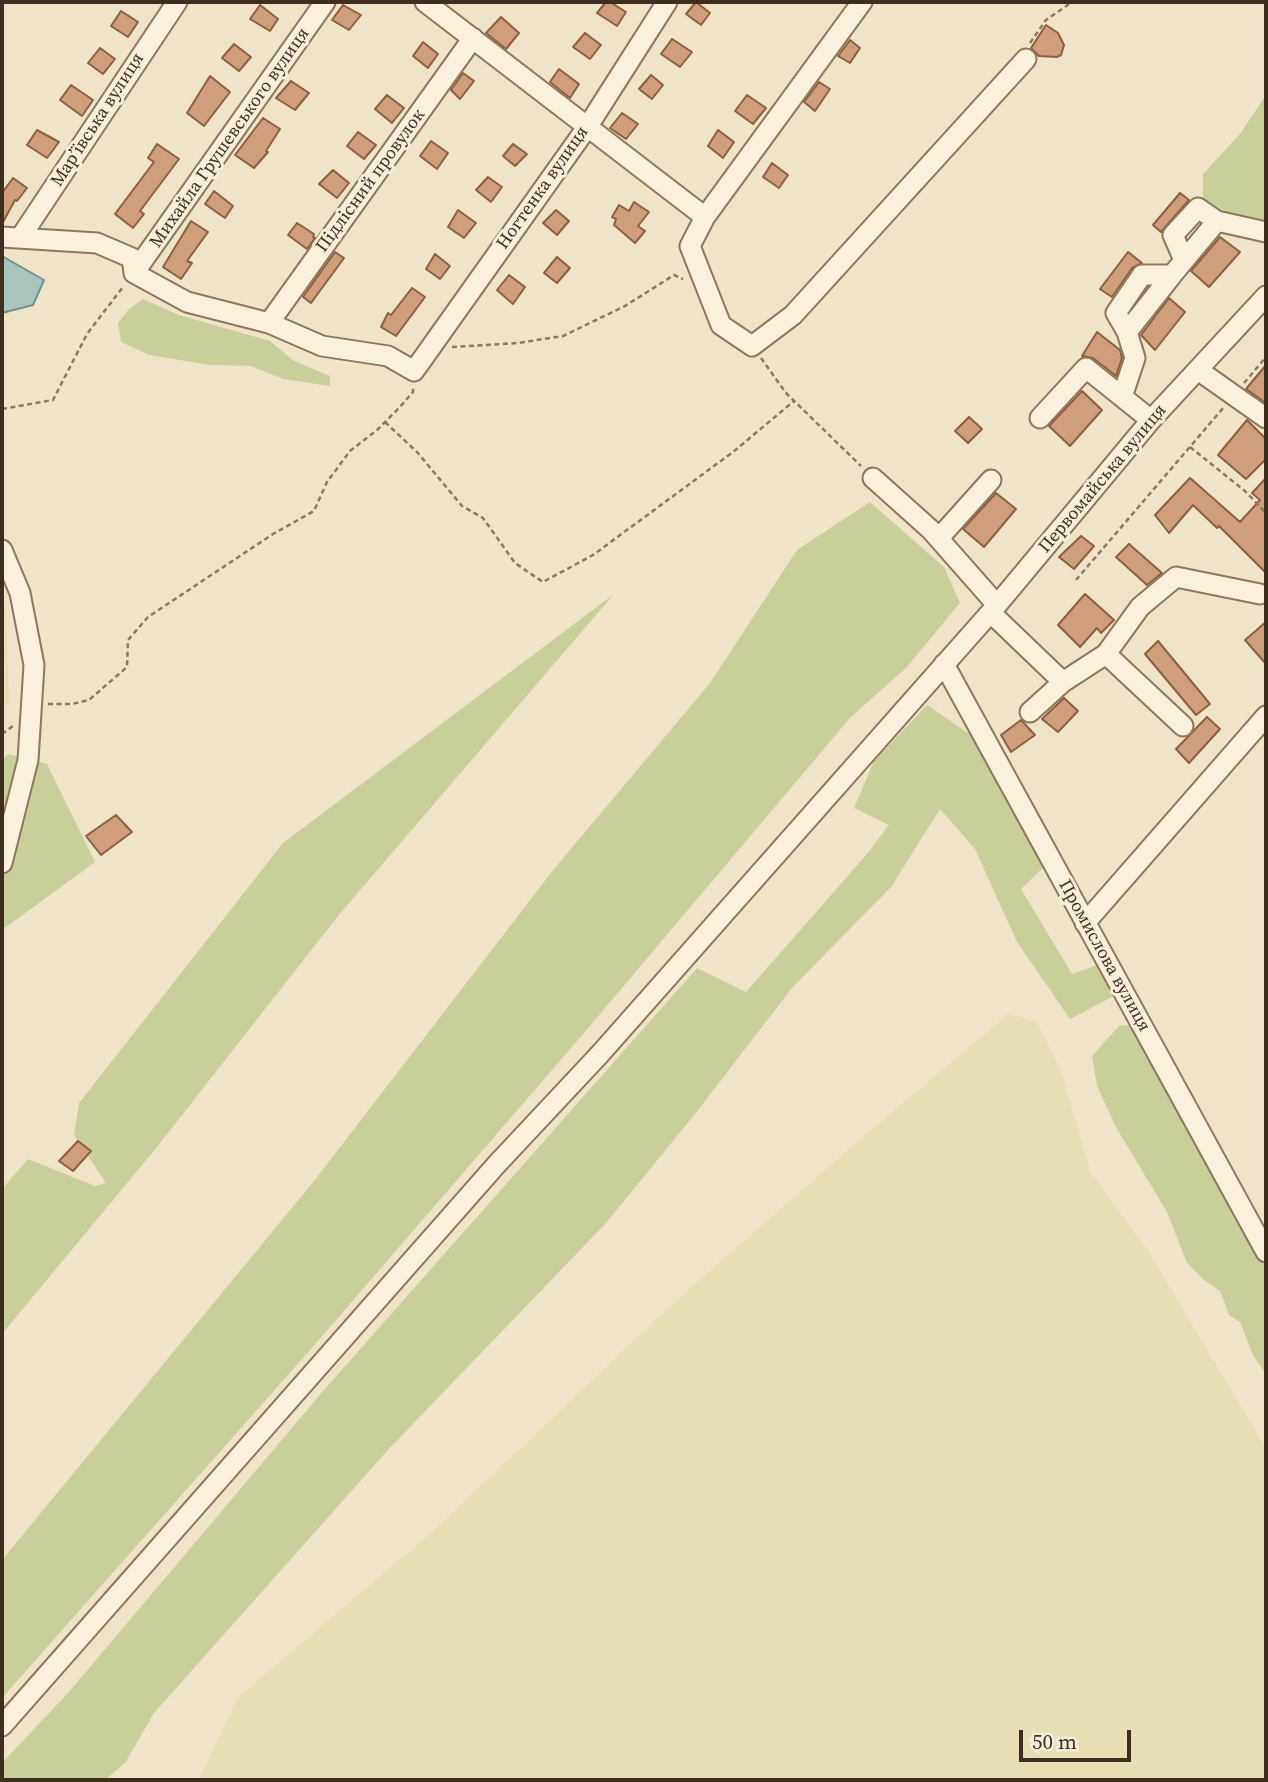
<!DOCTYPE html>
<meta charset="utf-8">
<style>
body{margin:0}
#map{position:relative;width:1268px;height:1782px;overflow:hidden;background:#f0e4c8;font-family:"Source Serif 4",serif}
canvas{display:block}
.frame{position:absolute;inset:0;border:4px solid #3d2e20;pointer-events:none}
.scale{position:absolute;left:1019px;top:1730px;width:112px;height:32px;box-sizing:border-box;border:4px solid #3d2e20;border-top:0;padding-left:9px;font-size:21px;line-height:24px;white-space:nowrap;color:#3d2e20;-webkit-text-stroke:5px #f7eed8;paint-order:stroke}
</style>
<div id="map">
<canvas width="1268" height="1782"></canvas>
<div class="frame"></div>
<div class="scale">50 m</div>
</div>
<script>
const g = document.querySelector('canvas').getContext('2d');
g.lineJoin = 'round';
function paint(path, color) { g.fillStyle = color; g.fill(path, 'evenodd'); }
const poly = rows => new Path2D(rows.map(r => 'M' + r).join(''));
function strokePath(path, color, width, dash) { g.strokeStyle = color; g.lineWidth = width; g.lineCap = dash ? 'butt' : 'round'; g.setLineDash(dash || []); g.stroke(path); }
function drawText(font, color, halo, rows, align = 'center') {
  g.font = font + ' "Source Serif 4",serif'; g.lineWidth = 6; g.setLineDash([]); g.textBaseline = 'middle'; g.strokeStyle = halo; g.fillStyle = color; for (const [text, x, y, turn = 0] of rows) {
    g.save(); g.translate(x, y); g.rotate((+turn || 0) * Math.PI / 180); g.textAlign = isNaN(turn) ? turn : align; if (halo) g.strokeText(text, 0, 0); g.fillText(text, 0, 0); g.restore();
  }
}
paint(poly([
 [2,601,6,609,9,703,2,708],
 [1008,1014,1036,1021,1060,1068,1091,1173,1149,1252,1266,1448,1266,1780,199,1780,238,1697,433,1531,683,1294,866,1134]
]), '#e6deb5');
paint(poly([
 [1266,95,1266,227,1228,213,1203,198,1203,174,1240,134],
 [143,299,179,315,270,341,294,361,330,376,330,386,283,379,251,366,210,365,149,355,121,342,118,323,129,309],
 [870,502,944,567,960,603,906,668,850,718,584,1033,318,1341,2,1698,2,1560,314,1181,554,869,710,683,797,550],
 [614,594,338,916,157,1147,2,1334,2,1189,28,1159,95,1186,106,1183,74,1135,79,1103,283,843],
 [927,705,971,735,1045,866,1021,889,1072,974,1102,963,1116,995,1070,1019,1017,942,975,849,940,809,891,887,792,988,695,1114,606,1223,387,1451,154,1713,125,1763,105,1780,2,1780,2,1763,68,1693,324,1390,697,968,746,992,867,854,889,825,854,808,874,761],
 [8,754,47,764,95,862,2,930,2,760],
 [1120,1025,1136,1026,1266,1263,1266,1374,1253,1355,1240,1322,1229,1315,1220,1291,1204,1280,1187,1263,1167,1212,1117,1129,1097,1086,1092,1056]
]), '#c9cf9b');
const water = poly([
 [2,256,44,280,33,305,2,313,2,256]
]);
paint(water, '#a9c4bc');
strokePath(water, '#6f938a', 2);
const building = poly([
 [606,2,610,2,626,12,617,26,597,13,606,2],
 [696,2,710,13,701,25,686,14,696,2],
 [260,5,278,19,270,31,250,19,260,5],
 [343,5,361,15,349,30,332,20,343,5],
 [121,11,138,22,128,37,111,26,121,11],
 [501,17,519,33,506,49,486,33,501,17],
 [1046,25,1058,33,1064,45,1061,55,1057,57,1039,56,1031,48,1046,25],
 [585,33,601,45,590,59,573,47,585,33],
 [672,39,692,52,680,67,661,54,672,39],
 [850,40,860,48,850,63,838,56,850,40],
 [423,42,438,54,428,68,413,56,423,42],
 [234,44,251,57,239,71,222,58,234,44],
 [100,48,115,59,103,74,88,63,100,48],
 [559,69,579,84,570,98,550,82,559,69],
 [463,73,474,81,460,99,451,90,463,73],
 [651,75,663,85,652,99,639,89,651,75],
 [210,76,230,92,204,126,187,113,210,76],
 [291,81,309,93,295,110,276,98,291,81],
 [819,82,830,89,815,111,804,102,819,82],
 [71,85,93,100,82,116,60,100,71,85],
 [387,95,404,108,392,123,375,109,387,95],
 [747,95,766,108,753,124,735,111,747,95],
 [622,113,638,124,626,139,610,128,622,113],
 [263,118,280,129,266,151,268,152,254,168,235,155,263,118],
 [37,130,59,142,47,158,27,145,37,130],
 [718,130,734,142,723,158,708,146,718,130],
 [358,132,376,145,364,159,347,146,358,132],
 [431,141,448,153,437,169,420,156,431,141],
 [157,144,179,159,140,211,144,214,133,228,115,214,154,162,148,158,157,144],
 [513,144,527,154,515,166,503,156,513,144],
 [772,163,788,175,779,188,763,177,772,163],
 [333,170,349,183,337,198,319,184,333,170],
 [488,177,502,187,491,202,476,190,488,177],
 [13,178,27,188,17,201,15,200,2,224,2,193,13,178],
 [214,191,233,206,225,218,205,204,214,191],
 [1180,193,1189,200,1161,232,1153,225,1180,193],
 [634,202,649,212,638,226,645,231,635,243,614,225,616,219,612,217,619,205,629,211,634,202],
 [458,210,476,223,464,238,448,227,458,210],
 [556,210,569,221,557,235,543,223,556,210],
 [191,221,208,232,187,261,192,263,181,279,163,267,191,221],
 [297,223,314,234,313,237,315,238,307,249,288,235,297,223],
 [1220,237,1240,252,1209,287,1191,271,1220,237],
 [335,252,344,258,311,303,303,297,335,252],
 [1128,252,1142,263,1132,268,1112,297,1100,289,1128,252],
 [435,254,450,266,440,279,426,269,435,254],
 [557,257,570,268,557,283,544,273,557,257],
 [509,275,525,287,513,304,497,290,509,275],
 [412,288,425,297,396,336,381,327,388,313,391,315,412,288],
 [1169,298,1185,312,1155,350,1141,335,1169,298],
 [1097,332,1120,350,1122,358,1116,376,1093,358,1082,356,1097,332],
 [1266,365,1266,403,1246,389,1266,365],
 [1082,391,1102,410,1070,446,1049,426,1082,391],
 [969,417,982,429,968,443,955,431,969,417],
 [1247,420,1266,439,1266,459,1246,479,1218,455,1247,420],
 [1190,478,1240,522,1260,500,1252,493,1266,478,1266,573,1219,526,1217,528,1193,505,1169,533,1155,515,1190,478],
 [996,493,1016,509,984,547,963,529,996,493],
 [1081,536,1094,546,1074,569,1059,557,1081,536],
 [1129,544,1162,573,1147,585,1116,557,1129,544],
 [1085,594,1114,620,1101,633,1097,628,1080,647,1058,625,1085,594],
 [1266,622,1266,664,1245,640,1266,622],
 [1158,641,1210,704,1196,715,1145,654,1158,641],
 [1064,698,1078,711,1058,732,1042,719,1064,698],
 [1207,717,1220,729,1189,763,1176,749,1207,717],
 [1021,720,1035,735,1011,752,1001,735,1021,720],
 [116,815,132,832,101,855,86,836,116,815],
 [78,1141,91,1151,73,1171,59,1161,78,1141]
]);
paint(building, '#cf9f7d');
strokePath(building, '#8d5f41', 2);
const minor = poly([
 [425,2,705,217],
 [862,2,705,217,690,246,721,325,752,346,793,315,1026,59],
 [2,237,97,243,132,258,134,273,187,302,269,323,322,346,388,356,414,371,588,126,667,2],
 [20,238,177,2],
 [1184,260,1173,235,1198,208,1217,221],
 [134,273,325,2],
 [269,323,473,38],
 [1127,332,1172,275],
 [1198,370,1266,418],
 [1122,397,1135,358,1127,332,1116,313,1142,275,1172,275,1217,221,1266,232],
 [1040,418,1086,368,1151,420],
 [873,478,931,530,997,605],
 [939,538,991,480],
 [2,550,20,593,34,665,28,760,2,863],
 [991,613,1063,682,1106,654,1140,607,1176,577,1260,594],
 [1106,654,1183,726],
 [944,664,1266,1252],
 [1030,712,1063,682],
 [1085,923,1266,716],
 [2,1726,497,1164,600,1054,997,605,1151,420,1266,296]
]);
strokePath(minor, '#8d765c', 23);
strokePath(poly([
 [1030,43,1046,20,1072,2],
 [452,347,518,343,563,336,625,306,674,275,683,279],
 [761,358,786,393,861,466],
 [1244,383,1266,357],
 [2,409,53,400,87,334,123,287],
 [385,422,417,452,462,506,483,518,515,563,543,582,593,555,733,452,794,401],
 [1190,447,1245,491,1266,513],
 [1076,580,1224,407],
 [48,704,72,704,89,700,127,667,128,640,148,617,273,534,314,511,327,482,350,451,377,430,399,408,413,392,413,388],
 [2,734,14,725]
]), '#8d765c', 2.5, [5, 3.5]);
strokePath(minor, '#faf1dc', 19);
drawText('18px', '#3d2e20', '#f7eed8', [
 ["Мар’ївська вулиця",98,120,-57],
 ["Михайла Грушевського вулиця",230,138,-55],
 ["Підлісний провулок",371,181,-54],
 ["Ногтенка вулиця",543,188,-55],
 ["Первомайська вулиця",1103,479,-50],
 ["Промислова вулиця",1104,956,61]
]);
</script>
